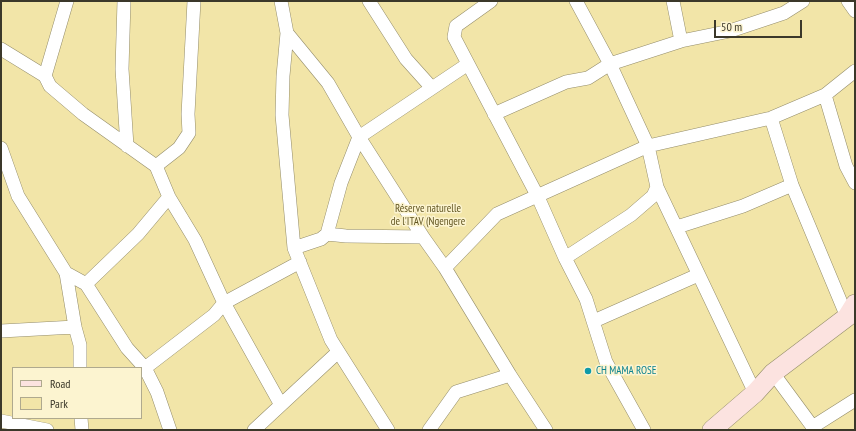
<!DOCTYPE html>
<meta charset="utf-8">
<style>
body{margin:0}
#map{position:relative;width:856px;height:431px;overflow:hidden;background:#fcf4d0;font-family:"PT Sans Narrow",sans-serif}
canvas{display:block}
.frame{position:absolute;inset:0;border:2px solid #3b382a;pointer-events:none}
.legend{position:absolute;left:12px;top:367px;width:130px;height:52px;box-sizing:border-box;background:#fcf4d0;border:1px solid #afa98e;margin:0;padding:5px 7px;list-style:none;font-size:12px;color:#3b382a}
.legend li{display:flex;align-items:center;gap:8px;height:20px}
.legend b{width:20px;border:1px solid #afa98e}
.scale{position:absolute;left:714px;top:20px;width:88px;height:18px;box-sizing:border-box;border:2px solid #3b382a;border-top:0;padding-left:5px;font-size:12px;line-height:14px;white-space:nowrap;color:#3b382a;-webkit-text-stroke:3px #fcf4d0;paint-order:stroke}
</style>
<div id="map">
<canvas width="856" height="431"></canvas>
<div class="frame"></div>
<ul class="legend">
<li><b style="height:5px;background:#fce3e0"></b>Road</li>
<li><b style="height:11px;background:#f2e5a8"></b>Park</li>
</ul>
<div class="scale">50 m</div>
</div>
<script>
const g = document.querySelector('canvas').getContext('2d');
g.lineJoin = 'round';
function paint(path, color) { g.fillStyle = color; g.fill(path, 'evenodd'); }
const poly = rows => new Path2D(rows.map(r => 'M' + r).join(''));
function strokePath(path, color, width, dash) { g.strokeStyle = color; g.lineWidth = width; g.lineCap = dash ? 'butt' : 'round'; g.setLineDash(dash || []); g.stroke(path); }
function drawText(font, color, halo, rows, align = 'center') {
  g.font = font + ' "PT Sans Narrow",sans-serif'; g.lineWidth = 3; g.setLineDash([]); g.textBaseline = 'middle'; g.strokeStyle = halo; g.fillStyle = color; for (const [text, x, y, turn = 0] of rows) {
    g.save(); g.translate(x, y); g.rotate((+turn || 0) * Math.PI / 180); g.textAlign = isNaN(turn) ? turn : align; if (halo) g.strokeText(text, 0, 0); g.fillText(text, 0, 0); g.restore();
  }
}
paint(poly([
 [1,1,855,1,855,430,1,430],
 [13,368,141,368,141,418,13,418]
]), '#f2e5a8');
const street = poly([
 [124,1,122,69,127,146],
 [281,1,287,33,328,83,359,137,423,237,445,268,510,375,546,430],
 [369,1,406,59,432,88],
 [491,1,456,26,454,37,538,197,565,258,586,299,606,362,644,430],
 [576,1,610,64,648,146,657,187,755,393],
 [673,1,681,41],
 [848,1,855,11],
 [287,33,283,76,282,115,294,248,331,340,388,430],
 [1,49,45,76,50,86,83,114,156,166,169,197,195,240,224,303,281,405],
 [45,76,67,1],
 [825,95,846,166,855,183],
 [494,114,566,82,588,78,610,64,681,41,730,31,784,13,803,1],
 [771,118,792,185,847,317],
 [1,148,18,196,66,273,86,284,127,348,145,368,157,392,170,430],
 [156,166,179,148,189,133,188,114,194,1],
 [677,227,743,206,792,185],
 [327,234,341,183,359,137,468,64],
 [294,248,321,239,327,234,346,236,423,237],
 [565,258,631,215,653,196,657,187],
 [445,268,497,214,648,146,771,118,825,95,855,71],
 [66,273,75,327,80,345,80,368],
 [86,284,138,234,169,197],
 [594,321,698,275],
 [1,331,75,327],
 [145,368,214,315,224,303,300,262],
 [773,373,815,430],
 [81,418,82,430],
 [1,421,47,430],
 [814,426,855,400],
 [254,430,338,352],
 [429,430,456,392,510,375]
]);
const secondary = poly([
 [712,430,755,393,773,373,847,317,855,304]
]);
strokePath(street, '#948d6b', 14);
strokePath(secondary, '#948d6b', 20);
strokePath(street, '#fff', 13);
strokePath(secondary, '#fce3e0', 19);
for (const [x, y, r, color] of [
 [588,371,4,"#0f9aa8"]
]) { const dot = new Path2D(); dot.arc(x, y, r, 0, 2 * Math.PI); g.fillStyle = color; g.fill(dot); strokePath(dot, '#fcf4d0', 1.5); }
drawText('11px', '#625622', '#fcf4d0', [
 ["Réserve naturelle",428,209],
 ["de l'ITAV (Ngengere",428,222]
]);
drawText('11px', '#0d838f', '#fcf4d0', [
 ["CH MAMA ROSE",596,371]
], 'left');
</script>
